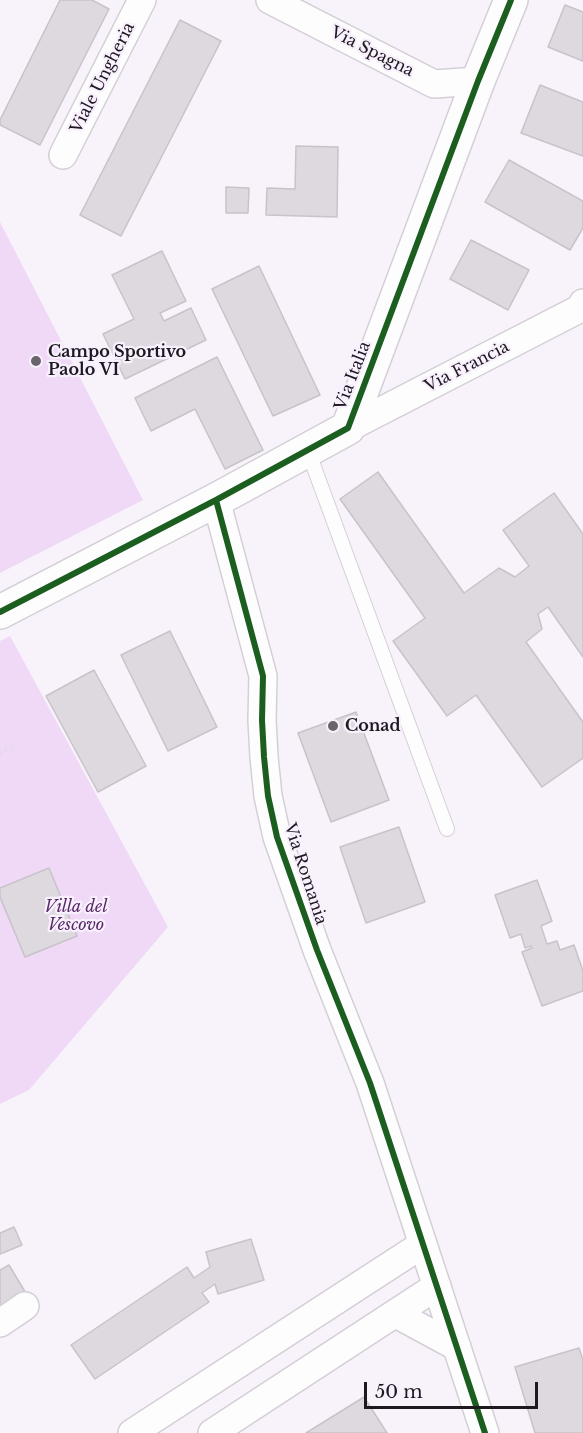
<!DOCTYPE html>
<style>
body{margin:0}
#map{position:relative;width:583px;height:1433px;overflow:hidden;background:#f8f3fa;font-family:"Libre Baskerville",serif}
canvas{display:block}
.scale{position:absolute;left:364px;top:1382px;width:174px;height:27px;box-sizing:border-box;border:3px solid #1e1920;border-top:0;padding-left:8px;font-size:18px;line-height:21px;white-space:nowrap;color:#1e1920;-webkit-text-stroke:4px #f9f0fd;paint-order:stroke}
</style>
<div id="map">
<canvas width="583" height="1433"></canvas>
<div class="scale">50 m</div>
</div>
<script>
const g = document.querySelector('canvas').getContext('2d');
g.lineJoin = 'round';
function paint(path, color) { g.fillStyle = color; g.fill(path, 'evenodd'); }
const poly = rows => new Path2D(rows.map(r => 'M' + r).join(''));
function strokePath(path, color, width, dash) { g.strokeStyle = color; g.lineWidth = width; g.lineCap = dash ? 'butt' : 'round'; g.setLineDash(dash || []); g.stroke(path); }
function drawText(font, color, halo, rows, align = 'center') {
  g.font = font + ' "Libre Baskerville",serif'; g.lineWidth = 4.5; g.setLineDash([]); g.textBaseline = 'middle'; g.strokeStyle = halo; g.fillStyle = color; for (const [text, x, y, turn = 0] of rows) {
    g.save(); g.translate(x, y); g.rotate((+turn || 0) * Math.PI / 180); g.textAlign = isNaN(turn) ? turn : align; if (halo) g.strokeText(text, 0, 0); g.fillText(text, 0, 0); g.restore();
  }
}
paint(poly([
 [0,222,143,500,0,573],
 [10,636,168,927,29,1090,0,1104,0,641]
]), '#efd9f7');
const building = poly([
 [60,0,92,0,109,9,40,145,0,125,0,120,60,0],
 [565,5,583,12,583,61,548,47,565,5],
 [180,20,221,41,121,236,80,215,180,20],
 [540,85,583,102,583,156,521,133,540,85],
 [296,146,338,147,337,217,266,215,267,188,295,189,296,146],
 [509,160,583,201,583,228,570,250,485,202,509,160],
 [226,187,249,188,248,213,226,213,226,187],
 [471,240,529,270,508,310,450,279,471,240],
 [162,251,186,301,160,313,164,321,191,308,206,340,125,379,103,334,134,319,112,275,162,251],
 [259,266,320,395,273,416,212,289,259,266],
 [217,357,263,450,225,469,195,409,151,431,135,398,217,357],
 [378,472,464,593,499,568,515,577,529,566,503,530,554,493,583,534,583,657,548,607,538,614,542,629,526,642,583,722,583,758,542,787,476,695,447,716,393,641,425,618,340,499,378,472],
 [170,631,217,727,168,751,121,655,170,631],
 [94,670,146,766,98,792,46,696,94,670],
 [356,712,389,800,331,822,298,733,356,712],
 [399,827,425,902,366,923,340,847,399,827],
 [49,868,77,936,25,957,0,897,0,888,49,868],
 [537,880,552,921,541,926,547,944,557,941,560,950,574,945,583,971,583,991,542,1006,522,952,532,948,531,946,525,948,521,934,510,938,495,895,537,880],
 [14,1227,22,1245,0,1254,0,1233,14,1227],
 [251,1239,264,1280,218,1294,215,1284,202,1293,209,1302,95,1379,71,1345,187,1267,194,1278,210,1267,206,1252,251,1239],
 [9,1265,27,1295,0,1310,0,1270,9,1265],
 [579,1348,583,1360,583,1433,535,1433,515,1367,579,1348],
 [364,1397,387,1433,306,1433,364,1397]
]);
paint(building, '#ddd9df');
strokePath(building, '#c8c3ca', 1.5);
const service = poly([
 [308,451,447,829]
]);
const minor = poly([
 [270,0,434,84,478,81],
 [63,155,142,0],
 [348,428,581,308,583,303],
 [216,500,263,676,262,720,264,757,268,796,277,837,317,950,370,1083,485,1433],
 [396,1314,457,1347],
 [0,1323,25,1306],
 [132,1433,423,1244],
 [212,1433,437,1286]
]);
const tertiary = poly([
 [0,612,216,500,348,428,478,81,511,0]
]);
strokePath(service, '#d4cfd6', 16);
strokePath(minor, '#d4cfd6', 30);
strokePath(tertiary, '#d4cfd6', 36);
strokePath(poly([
 [0,753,13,746]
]), '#dedcdf', 4, [1.5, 4.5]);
strokePath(service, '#fefdfe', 14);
strokePath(minor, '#fefdfe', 27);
strokePath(tertiary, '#fefdfe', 33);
strokePath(poly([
 [216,500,263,676,262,720,264,757,268,796,277,837,317,950,370,1083,485,1433],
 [0,612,216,500,348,428,478,81,511,0]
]), '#1b5e20', 6);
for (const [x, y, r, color] of [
 [36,361,6,"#6a656c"],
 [333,726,6,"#6a656c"]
]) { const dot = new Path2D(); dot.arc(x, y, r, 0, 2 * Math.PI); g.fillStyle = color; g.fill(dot); strokePath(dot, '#f9f0fd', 2); }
drawText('16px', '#1e1920', '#f9f0fd', [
 ["Via Spagna",372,52,27],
 ["Viale Ungheria",103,78,-63],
 ["Via Francia",467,367,-27],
 ["Via Italia",353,376,-69],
 ["Via Romania",305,874,72]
]);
drawText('bold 16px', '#1e1920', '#f9f0fd', [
 ["Campo Sportivo",48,352],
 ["Paolo VI",48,370],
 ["Conad",345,726]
], 'left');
drawText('italic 16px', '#572666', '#f9f0fd', [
 ["Villa del",76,907],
 ["Vescovo",76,925]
]);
</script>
